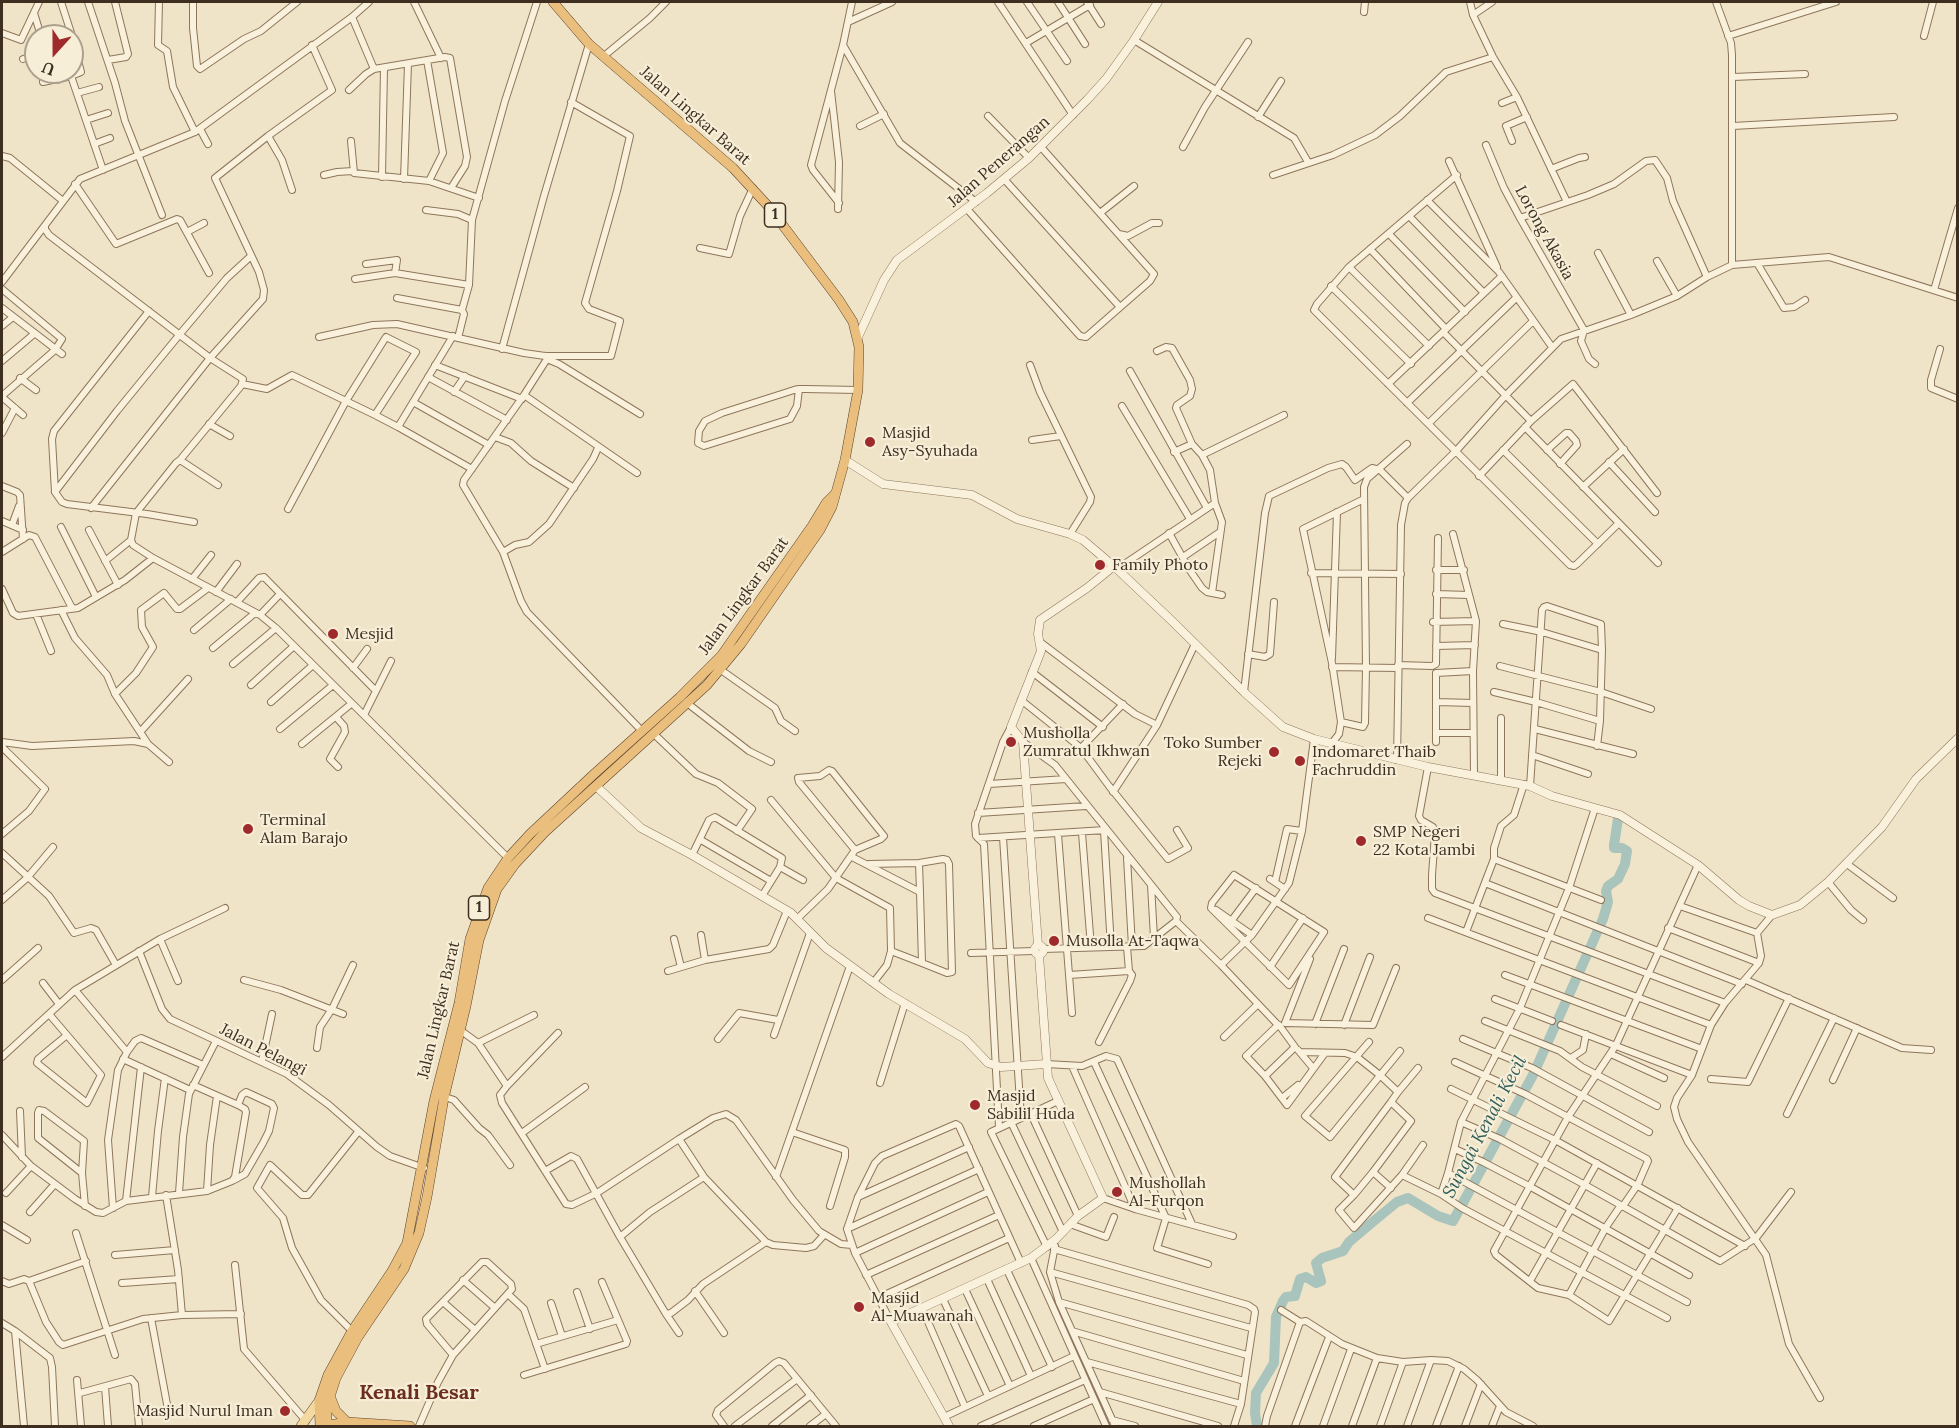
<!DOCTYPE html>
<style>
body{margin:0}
#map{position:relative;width:1959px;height:1428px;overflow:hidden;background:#f0e4c8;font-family:Lora,serif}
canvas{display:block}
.frame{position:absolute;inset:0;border:3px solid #3d2e20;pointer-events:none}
.north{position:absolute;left:24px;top:24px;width:60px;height:60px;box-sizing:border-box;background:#f7eed8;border:2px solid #ada18e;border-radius:50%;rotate:201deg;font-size:16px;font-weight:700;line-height:24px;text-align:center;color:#3d2e20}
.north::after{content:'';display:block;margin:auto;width:21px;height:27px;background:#9e2a2b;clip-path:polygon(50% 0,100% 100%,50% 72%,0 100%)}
</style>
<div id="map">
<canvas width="1959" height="1428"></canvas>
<div class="frame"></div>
<div class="north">U</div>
</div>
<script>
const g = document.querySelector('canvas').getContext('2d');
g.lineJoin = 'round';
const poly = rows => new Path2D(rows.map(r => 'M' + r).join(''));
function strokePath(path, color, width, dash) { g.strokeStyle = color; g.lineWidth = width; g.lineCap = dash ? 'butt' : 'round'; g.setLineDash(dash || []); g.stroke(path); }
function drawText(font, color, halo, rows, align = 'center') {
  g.font = font + ' Lora,serif'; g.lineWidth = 4.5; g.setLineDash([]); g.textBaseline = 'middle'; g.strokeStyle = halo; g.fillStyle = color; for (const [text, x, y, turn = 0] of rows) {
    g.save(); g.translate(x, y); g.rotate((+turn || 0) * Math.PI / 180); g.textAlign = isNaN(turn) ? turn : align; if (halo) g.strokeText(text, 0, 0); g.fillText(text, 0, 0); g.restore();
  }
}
strokePath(poly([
 [1257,1426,1255,1413,1256,1393,1274,1363,1276,1317,1283,1301,1286,1297,1295,1296,1300,1279,1306,1277,1316,1283,1321,1281,1316,1263,1322,1258,1343,1251,1349,1242,1375,1220,1397,1202,1408,1198,1438,1216,1453,1221,1533,1075,1603,919,1608,902,1606,891,1608,886,1618,879,1625,864,1627,851,1622,848,1614,848,1614,845,1618,819]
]), '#a9c4bc', 10);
const minor = poly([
 [61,2,72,36],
 [88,2,115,83,125,121,162,215],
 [159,2,158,45,167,51,173,87,195,132],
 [193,2,193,28,197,66,200,69,244,39,261,31,297,2],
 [414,2,441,58],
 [998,2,1073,115],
 [1027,2,1067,61],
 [1058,2,1085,44],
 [1087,2,1101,24],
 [1470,2,1473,15,1493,57,1517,97,1567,202],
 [1716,2,1731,43,1732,55,1732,265],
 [1364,12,1365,2],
 [34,13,41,36],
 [1473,15,1492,2],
 [848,22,892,2],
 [2,33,21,40,39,2],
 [1728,36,1836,2],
 [1924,36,1933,2],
 [1134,40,1294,138,1308,162],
 [1026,43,1090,5],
 [843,45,900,143,976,202],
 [604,56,650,18,666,2],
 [23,59,36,55],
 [108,60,126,57,128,54,115,2],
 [427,60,443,153,429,181],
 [374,69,445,57,450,58,467,157,465,166,451,188],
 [71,76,103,170],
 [1733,77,1805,74],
 [43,82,71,76,81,72,72,37],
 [349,90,366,74,374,69,352,17],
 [831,91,839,162,838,209],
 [77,93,99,87],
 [1502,103,1517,97],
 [988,116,1029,158],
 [1258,117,1281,81],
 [86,120,108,113],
 [860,126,884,114],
 [1733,126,1894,117],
 [200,129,208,144],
 [268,136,282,160,292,190],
 [351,141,354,173,429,181,479,198],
 [1512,141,1506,126,1527,117],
 [94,144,110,138],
 [1486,145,1504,188,1520,218,1584,330,1581,341,1589,359,1595,364],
 [1183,147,1205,107,1248,42],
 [2,156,10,158,63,201],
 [1449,161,1497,267],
 [1551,169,1579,158,1585,157],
 [324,175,337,172,353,171],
 [1273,175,1333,155,1375,135,1400,116,1446,72,1493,57],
 [1457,175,1349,267,1317,304,1314,310,1570,565,1574,566,1577,564,1619,523],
 [382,177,384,68],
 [404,179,408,64],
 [1004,179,1120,307],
 [75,184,116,244,177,219,180,220,209,273],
 [1427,200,1499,272,1552,347],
 [839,203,813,170,811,165,843,45,852,2],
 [967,209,1080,336,1086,337,1150,281,1154,274,1041,147],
 [426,210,458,214,472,220],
 [1100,213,1134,186],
 [1409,216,1484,293],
 [1520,218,1588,195,1614,184,1646,161,1655,160,1667,178,1673,201,1707,277],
 [45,226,45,229,49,235,210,358,243,379,241,386,180,460],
 [187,232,204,223],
 [1119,234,1128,236,1152,223,1159,223],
 [1389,234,1465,312],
 [700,248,729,254,740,216,753,188],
 [1370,249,1446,329],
 [1598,253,1631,315],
 [1657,261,1677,296],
 [1757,263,1784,308,1794,307,1805,300],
 [366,264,397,260,395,273],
 [1349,267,1429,346],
 [355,279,395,273,469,285],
 [2,282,80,179,195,132,352,17,369,2],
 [1331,286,1411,364],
 [2,289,62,339,55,350,2,396],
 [1934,290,1958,208],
 [397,298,462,310,464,314,458,338],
 [2,308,62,354],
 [462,310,469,285,472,220,505,101,537,2],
 [149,311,54,431,52,439,55,492,62,502,67,504,147,514,194,522],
 [2,326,13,317],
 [1443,332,1531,421],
 [319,337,373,325,397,324,524,353,545,356,611,356,620,321,589,309,585,303,617,191,630,136,571,102],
 [502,349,544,196,589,44],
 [1940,349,1931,380,1931,388,1958,399],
 [1157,351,1166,347,1172,348,1190,380,1192,389,1190,396,1177,405,1176,408,1192,444,1202,455,1210,470,1215,503],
 [545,356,547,359,524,395,464,480,463,485,503,552,521,601,527,612,642,731],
 [547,359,559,364,640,414],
 [2,361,34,334],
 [435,365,522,399],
 [1030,365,1040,392,1091,497,1090,502,1070,534],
 [1130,371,1207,508],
 [428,377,507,420],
 [20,378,36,390],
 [242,384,267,389,292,375,346,401,288,509],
 [1388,384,1502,276],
 [799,389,797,406,790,419,704,446,698,443,699,431,705,421,722,413,794,390,799,389,805,389,858,390],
 [454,392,465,376],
 [524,395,637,473],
 [2,397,23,415],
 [413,402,489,445],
 [1407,403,1516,298],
 [1122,406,1190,519],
 [375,415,416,352,386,337,346,401,375,415,398,427,453,336],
 [1429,423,1533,321],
 [209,424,230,436],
 [398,427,472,469],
 [1525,427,1658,563],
 [2,433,15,408],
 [495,437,511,443,531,461,574,488],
 [1032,440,1061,436],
 [1503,450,1598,544],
 [1547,450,1566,433,1569,433,1576,441,1577,445,1560,464],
 [1174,452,1192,444],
 [1202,455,1284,415],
 [1609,462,1655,512],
 [1479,476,1531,421,1573,384,1657,493],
 [218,485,180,460,176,463,136,513,131,540,133,545,153,558,260,615,276,628,508,858],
 [2,486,17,492,20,495,23,539],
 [1583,487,1624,449],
 [55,492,117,411,180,334,227,278,251,256],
 [91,508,210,358,263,299,264,290,259,272,215,178,268,136,332,90,312,45],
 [2,521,23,530],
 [12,525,19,506],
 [61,527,96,597],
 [89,530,118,585],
 [1169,533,1189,569,1202,588,1207,592,1222,595],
 [1453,534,1476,621,1473,671,1474,774],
 [2,552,29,535,35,537,72,608],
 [503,552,515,545,529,542,549,524,593,459,598,448],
 [1183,557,1220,532],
 [105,561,131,540],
 [1117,569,1215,503,1222,522,1212,593],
 [1436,570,1464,570],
 [1311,573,1401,574],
 [192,579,211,555],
 [2,589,13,613,18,616,78,608,125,580,153,558],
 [216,592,237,564],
 [1436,594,1469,595],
 [237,602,259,578,264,577,376,691],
 [61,610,75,638,107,675,115,694,148,744,169,762],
 [36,614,51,651],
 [260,615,280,594],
 [1433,622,1476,621],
 [1503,624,1542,632,1602,650,1600,721],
 [194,630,231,599],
 [1040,642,1135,714,1157,725],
 [1436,646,1475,645],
 [213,648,255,613],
 [1248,654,1265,657,1270,654,1274,602],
 [1332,658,1337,512],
 [233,664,276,628],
 [1398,665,1432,666,1436,664,1438,538],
 [1500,666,1601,692,1651,709],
 [1332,667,1398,668],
 [353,668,367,649],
 [721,670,775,708,781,721,795,731],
 [1032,672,1103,727],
 [251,685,294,646],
 [1244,692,1265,513,1269,496,1328,468,1342,464,1346,467,1355,480,1372,468,1380,470,1408,498],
 [1494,692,1536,702,1600,721,1597,746],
 [115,694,136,673,153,647,142,627,141,610,164,593,177,609,180,609,208,588],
 [1021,700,1081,748,1109,786,1168,859,1188,848,1177,830],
 [271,702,313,665],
 [1436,702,1473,703],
 [687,703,749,751,771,762],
 [364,715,391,661],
 [336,717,344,726,345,732,330,759,338,767],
 [1341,722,1363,727,1365,723,1366,667,1364,487,1367,479,1407,444],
 [280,729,333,685],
 [1535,729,1633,754],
 [141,731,188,679],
 [1436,733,1473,733],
 [654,734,696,774,718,783,752,809,737,831],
 [2,742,32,746,134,741,148,744],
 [1023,742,1055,765,1177,917,1176,921,1144,946,1043,949],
 [1436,742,1436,673,1473,671],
 [1332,743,1339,734,1341,722,1332,663,1303,529,1364,499],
 [302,744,351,704],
 [2,747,45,789,29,811,2,834],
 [1081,748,1123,704],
 [1532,755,1588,774],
 [1397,760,1401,525,1405,503,1408,498,1456,451,1506,395,1561,339,1631,315,1677,296,1707,277,1732,265,1829,257,1958,298],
 [1428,767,1419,816,1421,820,1433,827,1435,834,1432,875,1432,889,1435,893,1725,1003],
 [1501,779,1501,718],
 [989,784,1066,779],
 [1530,786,1542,610,1544,607,1547,606,1601,624,1602,650],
 [1113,792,1157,725,1195,644],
 [771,800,836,878,890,908,891,951,887,965,873,983],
 [1595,808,1569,888,1520,1008,1461,1122,1448,1173,1441,1194,1462,1208,1667,1318],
 [978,813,1086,806],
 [1104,831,1111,947],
 [1082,833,1091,947],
 [1058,834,1072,1013],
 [1003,837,1021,1118],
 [978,838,1105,830],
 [701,840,771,881],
 [2,853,49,896,74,933,91,928,96,930,116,965],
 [692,855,709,820,715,817,782,858,780,867,762,896],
 [852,857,920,892,922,963,891,951],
 [1127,858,1132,946],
 [1494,859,1601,900],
 [919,863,943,859,947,860,949,864,952,972,947,973,922,963],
 [869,864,919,863,920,892],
 [1847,864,1893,898],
 [780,867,803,880],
 [1234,875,1324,932,1289,985,1211,908,1212,903,1234,875],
 [1270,879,1285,889],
 [1275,882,1287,829,1302,831],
 [1828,882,1851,910,1863,920],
 [1485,883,1742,984],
 [1151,885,1154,938],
 [2,900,27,878,53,847],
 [1680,906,1757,933],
 [1216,910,1252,935],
 [1772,915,1757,933,1761,956,1759,963,1725,1003,1711,1025,1692,1075,1677,1098,1674,1107,1677,1119,1688,1142,1766,1255,1789,1344,1820,1398],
 [1428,918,1711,1025],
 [797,919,828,889,855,850,881,839,884,836,832,771,829,770,820,776,798,778,799,782,855,850],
 [1232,920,1256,888],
 [1176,921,1221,965,1278,1025,1246,1056,1265,1076,1287,1105,1325,1053],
 [1668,928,1759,963],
 [1466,932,1494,859,1494,848,1501,826,1514,815,1524,784],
 [701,935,705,960],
 [160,939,178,981],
 [674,939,681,967],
 [139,951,162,1009,170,1019,287,1074,329,1105,377,1147,390,1156,424,1168],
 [971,953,1034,951],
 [1310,959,1285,1023,1373,1025,1396,968],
 [1221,965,1252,935,1289,883,1302,831,1314,739],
 [1270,967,1303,918],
 [668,971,705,960,769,949,773,945,787,911],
 [1069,975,1129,971,1127,947],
 [1505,975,1702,1049],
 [2,980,38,948],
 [244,980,281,990,343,1014],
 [1746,980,1902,1048,1931,1050],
 [43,983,59,1004],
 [75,990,127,1052],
 [1495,999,1552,1021],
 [49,1014,101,1075,87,1103,37,1063,38,1059,67,1035],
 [1485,1021,1560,1051,1582,1067,1657,1106],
 [1315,1024,1344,949],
 [1344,1025,1370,957],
 [1561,1025,1692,1075],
 [460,1030,478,1043,507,1086,500,1095,502,1103,566,1204,572,1205,597,1193,679,1139,713,1118,726,1114,736,1120,793,1200,819,1231,841,1244,852,1245],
 [774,1035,810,933],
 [1224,1037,1258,1004],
 [718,1039,739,1013,778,1020],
 [1463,1039,1532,1068,1649,1132],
 [1099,1042,1130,981,1132,975,1129,971],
 [1369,1042,1305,1116,1330,1137,1400,1051],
 [478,1043,534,1015],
 [317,1048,320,1027,332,1009,353,965],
 [1298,1050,1313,1068],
 [1300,1052,1345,1053,1357,1057,1381,1076,1398,1092,1391,1102,1335,1177,1354,1195,1373,1172,1411,1121,1391,1102],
 [1611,1054,1664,1078],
 [2,1057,75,990,160,939,225,908],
 [1571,1058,1583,1050,1586,1034],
 [123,1059,190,1090],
 [262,1061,272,1014],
 [1094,1062,1166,1218,1157,1248,1208,1264],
 [1455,1062,1525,1094,1568,1117,1647,1159,1648,1161,1638,1184,1623,1206,1619,1208,1606,1227,1569,1295,1538,1288,1496,1255,1494,1251,1568,1117,1616,1045,1698,865],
 [1046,1064,1082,1066,1106,1056,1117,1059,1192,1224],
 [1072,1066,1135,1209],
 [1265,1076,1295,1047,1279,1025],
 [1711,1079,1748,1082,1789,998],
 [1833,1080,1857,1028],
 [880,1083,905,1003],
 [507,1086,558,1033],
 [1451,1089,1555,1140,1745,1246],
 [1398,1092,1418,1068],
 [445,1097,454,1100,479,1128,488,1135,510,1165],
 [1282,1098,1298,1085],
 [20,1111,22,1157],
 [1031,1114,1078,1216],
 [1787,1114,1834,1018],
 [1011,1122,1063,1232],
 [1461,1122,1500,1139,1585,1185,1720,1261,1756,1238,1791,1192],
 [999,1127,984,844,976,836,975,824,1003,742,1011,727],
 [792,1132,845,1150,845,1157,830,1206],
 [522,1133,585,1087],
 [2,1135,31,1166,75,1199,96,1212,103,1213,126,1201,207,1191,232,1181,235,1177,246,1112,245,1109,238,1105,193,1085],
 [679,1139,704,1177,766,1242,773,1245,806,1248,814,1246,824,1235],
 [1455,1149,1483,1162,1529,1186,1689,1275],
 [545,1171,571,1156,577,1159,620,1237,666,1314,671,1313,688,1300,703,1284,766,1242],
 [1373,1172,1391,1188],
 [82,1173,38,1138,38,1113,39,1110,44,1111,84,1141,82,1173,85,1206],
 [1448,1173,1687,1302],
 [1402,1175,1423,1145],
 [776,1177,850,966],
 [234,1180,245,1174,263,1143,269,1131,274,1108,272,1104,246,1092,242,1095,238,1105],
 [207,1191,210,1145,217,1096],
 [6,1193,31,1166],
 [179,1193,183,1137,189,1094,216,1041],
 [166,1195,178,1270,182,1315],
 [1354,1195,1339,1210,1354,1228,1402,1175,1441,1194],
 [152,1197,158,1131,165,1078],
 [858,1197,969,1147],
 [1103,1198,1135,1209,1233,1236],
 [126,1201,141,1067],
 [113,1208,108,1140,118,1070,127,1052,135,1041,141,1038,203,1065],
 [30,1212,54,1185],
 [1070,1224,1106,1237,1114,1217],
 [2,1225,27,1240],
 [847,1229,979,1169],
 [76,1233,115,1355],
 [620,1237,650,1212,704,1177],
 [1055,1246,1050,1272,1059,1302,1115,1426],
 [1047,1247,991,1132,1058,1101],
 [1054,1249,1248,1305,1254,1309,1255,1312,1241,1404,1234,1426],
 [855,1253,988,1192],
 [115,1255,175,1250],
 [1031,1258,1106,1426],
 [235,1265,244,1349,306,1421],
 [1007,1270,1052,1367],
 [1050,1272,1251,1328],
 [866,1275,999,1215],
 [987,1279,1031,1376],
 [463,1280,495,1308],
 [2,1281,9,1284,24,1279,29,1281,86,1261],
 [29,1281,46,1322,59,1342,63,1345,143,1319,182,1315,241,1314],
 [1530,1281,1597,1163],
 [122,1283,179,1279],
 [965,1289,1010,1386],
 [695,1291,724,1333],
 [577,1292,590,1329],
 [509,1295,524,1309,545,1369],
 [1569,1295,1609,1321,1678,1208],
 [878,1298,1009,1238],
 [943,1299,988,1396],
 [443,1302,475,1330],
 [1059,1302,1247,1355],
 [551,1303,562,1336],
 [922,1308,965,1407],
 [1281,1310,1300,1322,1306,1321,1342,1344,1377,1358,1403,1362,1431,1360,1448,1361,1464,1369,1477,1380,1506,1412,1533,1426],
 [666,1314,679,1333],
 [151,1318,169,1415],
 [891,1322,855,1253,847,1229,858,1197,875,1163,882,1156,956,1124,959,1126,1021,1263],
 [2,1323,15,1331,50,1358,52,1367,55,1426],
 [15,1331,24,1426],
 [352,1331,321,1300,292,1248,283,1218,257,1188,270,1165,302,1195,308,1195,358,1132],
 [1072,1331,1244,1381],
 [536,1344,618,1320],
 [1087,1362,1241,1404],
 [524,1375,626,1344,627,1341,602,1282],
 [77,1380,81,1426],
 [105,1387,108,1426],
 [1100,1392,1218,1426],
 [80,1393,131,1379,135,1384,139,1426],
 [944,1417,1074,1356],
 [1112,1420,1135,1426],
 [419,1426,438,1382,453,1355,512,1289,511,1284,487,1262,482,1262,426,1319,427,1324,453,1355],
 [724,1426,716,1415,718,1410,775,1363,779,1361,784,1363,836,1426],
 [735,1426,797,1379],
 [772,1426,811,1395],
 [810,1426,826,1414],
 [981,1426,1085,1380],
 [1034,1426,1094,1399],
 [1265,1426,1267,1416,1300,1322],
 [1295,1426,1329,1337],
 [1323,1426,1351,1349],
 [1352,1426,1377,1358],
 [1380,1426,1403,1362],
 [1407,1426,1431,1360],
 [1436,1426,1459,1366],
 [1465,1426,1481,1384],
 [1492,1426,1500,1406]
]);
const tertiary = poly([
 [858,337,884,280,897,260,987,193,1029,158,1087,100,1106,79,1134,40,1158,2],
 [845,460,883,484,972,495,1017,519,1070,534,1083,540,1117,569,1172,621,1244,692,1283,727,1314,739,1428,767,1530,786,1552,796,1620,815,1698,865,1739,900,1749,906,1772,915,1800,905,1828,882,1882,827,1916,779,1958,738],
 [596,786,641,828,692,855,791,913,826,948,889,994,965,1039,988,1063,1001,1067,1046,1064],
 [1038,945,1023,742,1011,727,1041,651,1038,634,1040,620,1087,588,1114,566],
 '1034.5 950a4.5 4.5 0 1 1 9 0a4.5 4.5 0 1 1-9 0Z',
 [949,1426,891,1322,1031,1258,1056,1239,1078,1216,1103,1198,1048,1078,1039,955]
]);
const primary = poly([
 [301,1426,319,1401]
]);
const trunk = poly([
 [330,1396,336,1411,347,1422],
 [320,1426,319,1401,328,1375,352,1331,392,1271,407,1243,434,1101,459,1003,470,939,488,888,508,858,530,834,593,775,680,697,721,656,812,526,826,503,835,494],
 [323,1426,347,1422,410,1426],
 [327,1426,327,1406,336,1378,358,1337,404,1269,419,1233,427,1197,444,1098,466,1006,479,940,497,889,515,864,545,832,707,685,741,644,820,530,832,507,845,460,858,390,859,347,853,322,839,300,769,207,733,168,589,44,553,2]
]);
strokePath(minor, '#8d765c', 8);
strokePath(tertiary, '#8d765c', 9);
strokePath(primary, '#5b4430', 10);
strokePath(trunk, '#5b4430', 10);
strokePath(minor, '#faf1dc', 6);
strokePath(tertiary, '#faf1dc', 8);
strokePath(primary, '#f3d9a0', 9);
strokePath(trunk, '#eabe7c', 9);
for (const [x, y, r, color] of [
 [870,442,6,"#9e2a2b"],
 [1100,565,6,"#9e2a2b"],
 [333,634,6,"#9e2a2b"],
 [1011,742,6,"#9e2a2b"],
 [1274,752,6,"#9e2a2b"],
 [1300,761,6,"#9e2a2b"],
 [248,829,6,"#9e2a2b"],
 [1361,841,6,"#9e2a2b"],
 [1054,941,6,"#9e2a2b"],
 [975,1105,6,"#9e2a2b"],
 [1117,1192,6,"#9e2a2b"],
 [859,1307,6,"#9e2a2b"],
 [285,1411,6,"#9e2a2b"]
]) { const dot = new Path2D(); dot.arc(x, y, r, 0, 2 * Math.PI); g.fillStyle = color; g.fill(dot); strokePath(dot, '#f7eed8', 2); }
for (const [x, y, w] of [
 [775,215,21],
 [479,908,21]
]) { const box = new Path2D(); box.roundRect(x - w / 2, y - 12, w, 24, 4.5); g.fillStyle = '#f7eed8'; g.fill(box); strokePath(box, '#3d2e20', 1.5); }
drawText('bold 15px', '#3d2e20', null, [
 ["1",775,215],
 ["1",479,908]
]);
drawText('16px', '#3d2e20', '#f7eed8', [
 ["Jalan Lingkar Barat",695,116,41],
 ["Jalan Penerangan",999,162,-41],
 ["Lorong Akasia",1544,233,61],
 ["Jalan Lingkar Barat",744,596,-54],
 ["Jalan Lingkar Barat",439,1010,-77],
 ["Jalan Pelangi",263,1050,27]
]);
drawText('16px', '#3d2e20', '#f7eed8', [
 ["Masjid",882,433],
 ["Asy-Syuhada",882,451],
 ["Family Photo",1112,565],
 ["Mesjid",345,634],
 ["Musholla",1023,733],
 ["Zumratul Ikhwan",1023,751],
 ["Toko Sumber",1262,743,"right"],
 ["Rejeki",1262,761,"right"],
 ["Indomaret Thaib",1312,752],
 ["Fachruddin",1312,770],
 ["Terminal",260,820],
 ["Alam Barajo",260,838],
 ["SMP Negeri",1373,832],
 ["22 Kota Jambi",1373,850],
 ["Musolla At-Taqwa",1066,941],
 ["Masjid",987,1096],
 ["Sabilil Huda",987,1114],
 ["Mushollah",1129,1183],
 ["Al-Furqon",1129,1201],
 ["Masjid",871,1298],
 ["Al-Muawanah",871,1316],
 ["Masjid Nurul Iman",273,1411,"right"]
], 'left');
drawText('italic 18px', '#2f5d5a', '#f7eed8', [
 ["Sungai Kenali Kecil",1485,1127,-62]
]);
drawText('bold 20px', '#6b2e1e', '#f7eed8', [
 ["Kenali Besar",419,1393]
]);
</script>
